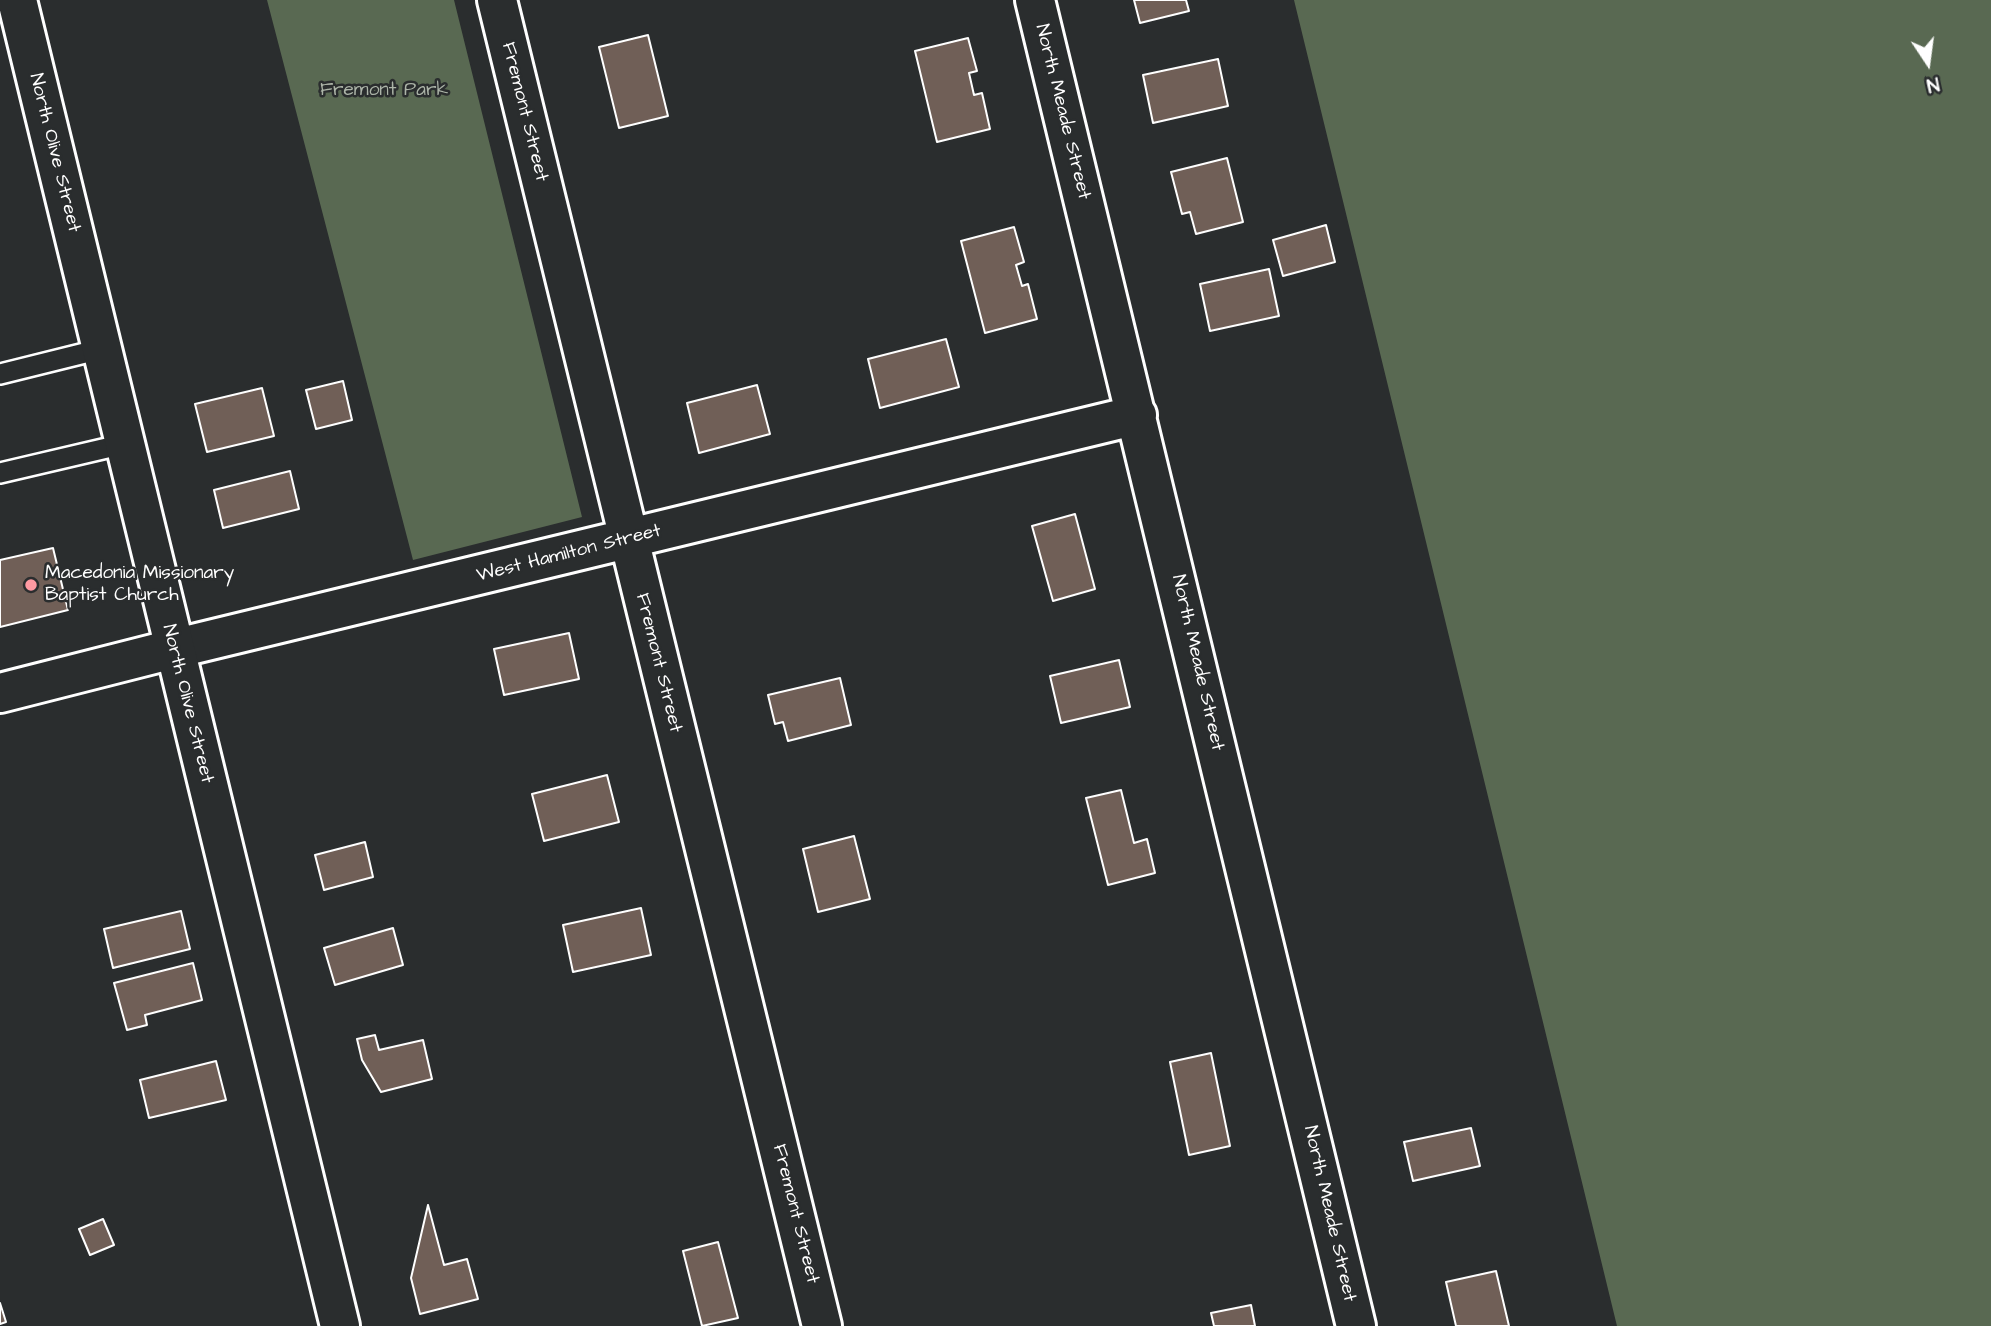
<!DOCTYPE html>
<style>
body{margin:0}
#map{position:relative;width:1991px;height:1326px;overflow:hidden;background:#2a2d2e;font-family:"Architects Daughter",sans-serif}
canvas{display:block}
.north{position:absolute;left:1893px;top:28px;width:70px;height:70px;-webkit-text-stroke:5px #2a2d2e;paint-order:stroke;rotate:167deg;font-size:19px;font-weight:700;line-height:28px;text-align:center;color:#fff}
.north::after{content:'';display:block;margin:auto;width:24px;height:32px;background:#fff;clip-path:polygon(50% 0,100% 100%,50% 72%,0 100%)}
</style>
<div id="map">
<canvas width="1991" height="1326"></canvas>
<div class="north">N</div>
</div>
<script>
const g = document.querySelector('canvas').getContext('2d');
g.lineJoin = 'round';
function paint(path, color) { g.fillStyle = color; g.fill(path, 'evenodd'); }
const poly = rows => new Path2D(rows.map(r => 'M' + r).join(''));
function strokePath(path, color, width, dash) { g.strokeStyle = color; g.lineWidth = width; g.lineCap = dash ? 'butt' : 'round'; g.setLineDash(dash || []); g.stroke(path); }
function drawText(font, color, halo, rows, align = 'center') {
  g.font = font + ' "Architects Daughter",sans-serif'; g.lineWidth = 5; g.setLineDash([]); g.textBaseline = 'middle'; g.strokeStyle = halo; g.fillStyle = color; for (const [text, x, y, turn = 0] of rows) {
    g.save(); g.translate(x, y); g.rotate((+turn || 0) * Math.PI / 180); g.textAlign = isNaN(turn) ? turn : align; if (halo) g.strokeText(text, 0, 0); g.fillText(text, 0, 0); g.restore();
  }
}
paint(poly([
 [267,0,454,0,582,517,413,560],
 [1294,0,1991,0,1991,1326,1617,1326]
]), '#596952');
const building = poly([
 [1134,0,1186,0,1189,11,1140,23,1134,0],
 [648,35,668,116,619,128,599,47,648,35],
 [968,38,977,71,969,73,974,95,982,93,990,129,937,142,915,51,968,38],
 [1218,59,1228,106,1153,123,1143,75,1218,59],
 [1227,158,1243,222,1196,234,1190,212,1182,214,1171,172,1227,158],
 [1326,225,1335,262,1283,276,1273,240,1326,225],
 [1014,227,1024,262,1016,265,1022,286,1028,284,1037,319,985,333,961,241,1014,227],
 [1269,269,1279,316,1210,331,1200,284,1269,269],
 [946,339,959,387,880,408,868,359,946,339],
 [343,381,352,420,316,429,306,390,343,381],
 [757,385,770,434,699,453,687,403,757,385],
 [262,388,274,436,207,452,195,404,262,388],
 [290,471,299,509,223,528,214,490,290,471],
 [1075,514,1095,589,1053,601,1032,526,1075,514],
 [53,548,68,610,0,627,0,560,53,548],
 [569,633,579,679,504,695,494,649,569,633],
 [1119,660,1130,707,1061,723,1050,676,1119,660],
 [840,678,851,725,788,741,783,722,775,724,768,695,840,678],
 [607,775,619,822,544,841,532,794,607,775],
 [1121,790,1134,843,1147,839,1155,873,1108,885,1086,798,1121,790],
 [854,836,870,899,818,912,803,849,854,836],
 [365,842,373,877,324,890,315,855,365,842],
 [641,908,651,955,573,972,563,925,641,908],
 [181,911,190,949,113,968,104,929,181,911],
 [393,928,403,965,335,985,324,948,393,928],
 [193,963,202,1000,145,1015,147,1025,127,1030,114,983,193,963],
 [375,1035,379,1050,423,1040,432,1079,381,1092,362,1060,357,1039,375,1035],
 [1211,1053,1230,1146,1189,1155,1170,1062,1211,1053],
 [216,1061,226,1100,149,1118,140,1080,216,1061],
 [1471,1128,1480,1166,1413,1181,1404,1142,1471,1128],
 [428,1205,444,1265,467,1259,478,1299,420,1314,411,1278,428,1205],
 [103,1219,114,1245,90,1255,79,1229,103,1219],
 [718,1242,738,1318,702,1326,683,1251,718,1242],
 [1496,1271,1509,1326,1456,1326,1446,1282,1496,1271],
 [0,1303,6,1322,0,1324,0,1303],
 [1251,1305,1255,1326,1214,1326,1211,1313,1251,1305]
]);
paint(building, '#705f57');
strokePath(building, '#fff', 2);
const service = poly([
 [0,374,101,349],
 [0,473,124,444]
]);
const minor = poly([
 [497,0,822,1326],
 [1035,0,1356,1326],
 [173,649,1137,415]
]);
const tertiary = poly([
 [17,0,340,1326],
 [0,693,173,649]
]);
strokePath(service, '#fff', 24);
strokePath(minor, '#fff', 44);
strokePath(tertiary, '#fff', 44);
strokePath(service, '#2a2d2e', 19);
strokePath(minor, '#2a2d2e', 38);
strokePath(tertiary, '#2a2d2e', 38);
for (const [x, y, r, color] of [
 [31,585,7,"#ff9aa2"]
]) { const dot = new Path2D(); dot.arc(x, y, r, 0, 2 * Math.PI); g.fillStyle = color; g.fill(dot); strokePath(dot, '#2a2d2e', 2.5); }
drawText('19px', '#acb4a8', '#2a2d2e', [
 ["Fremont Park",384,91]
]);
drawText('19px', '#fff', '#2a2d2e', [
 ["Fremont Street",524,112,76],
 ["North Meade Street",1062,112,76],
 ["North Olive Street",54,153,76],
 ["West Hamilton Street",569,554,-14],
 ["Fremont Street",658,663,76],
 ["North Meade Street",1197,663,77],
 ["North Olive Street",187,704,76],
 ["Fremont Street",795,1214,76],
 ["North Meade Street",1329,1214,77]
]);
drawText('19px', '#fff', '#2a2d2e', [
 ["Macedonia Missionary",45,574],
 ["Baptist Church",45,596]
], 'left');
</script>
